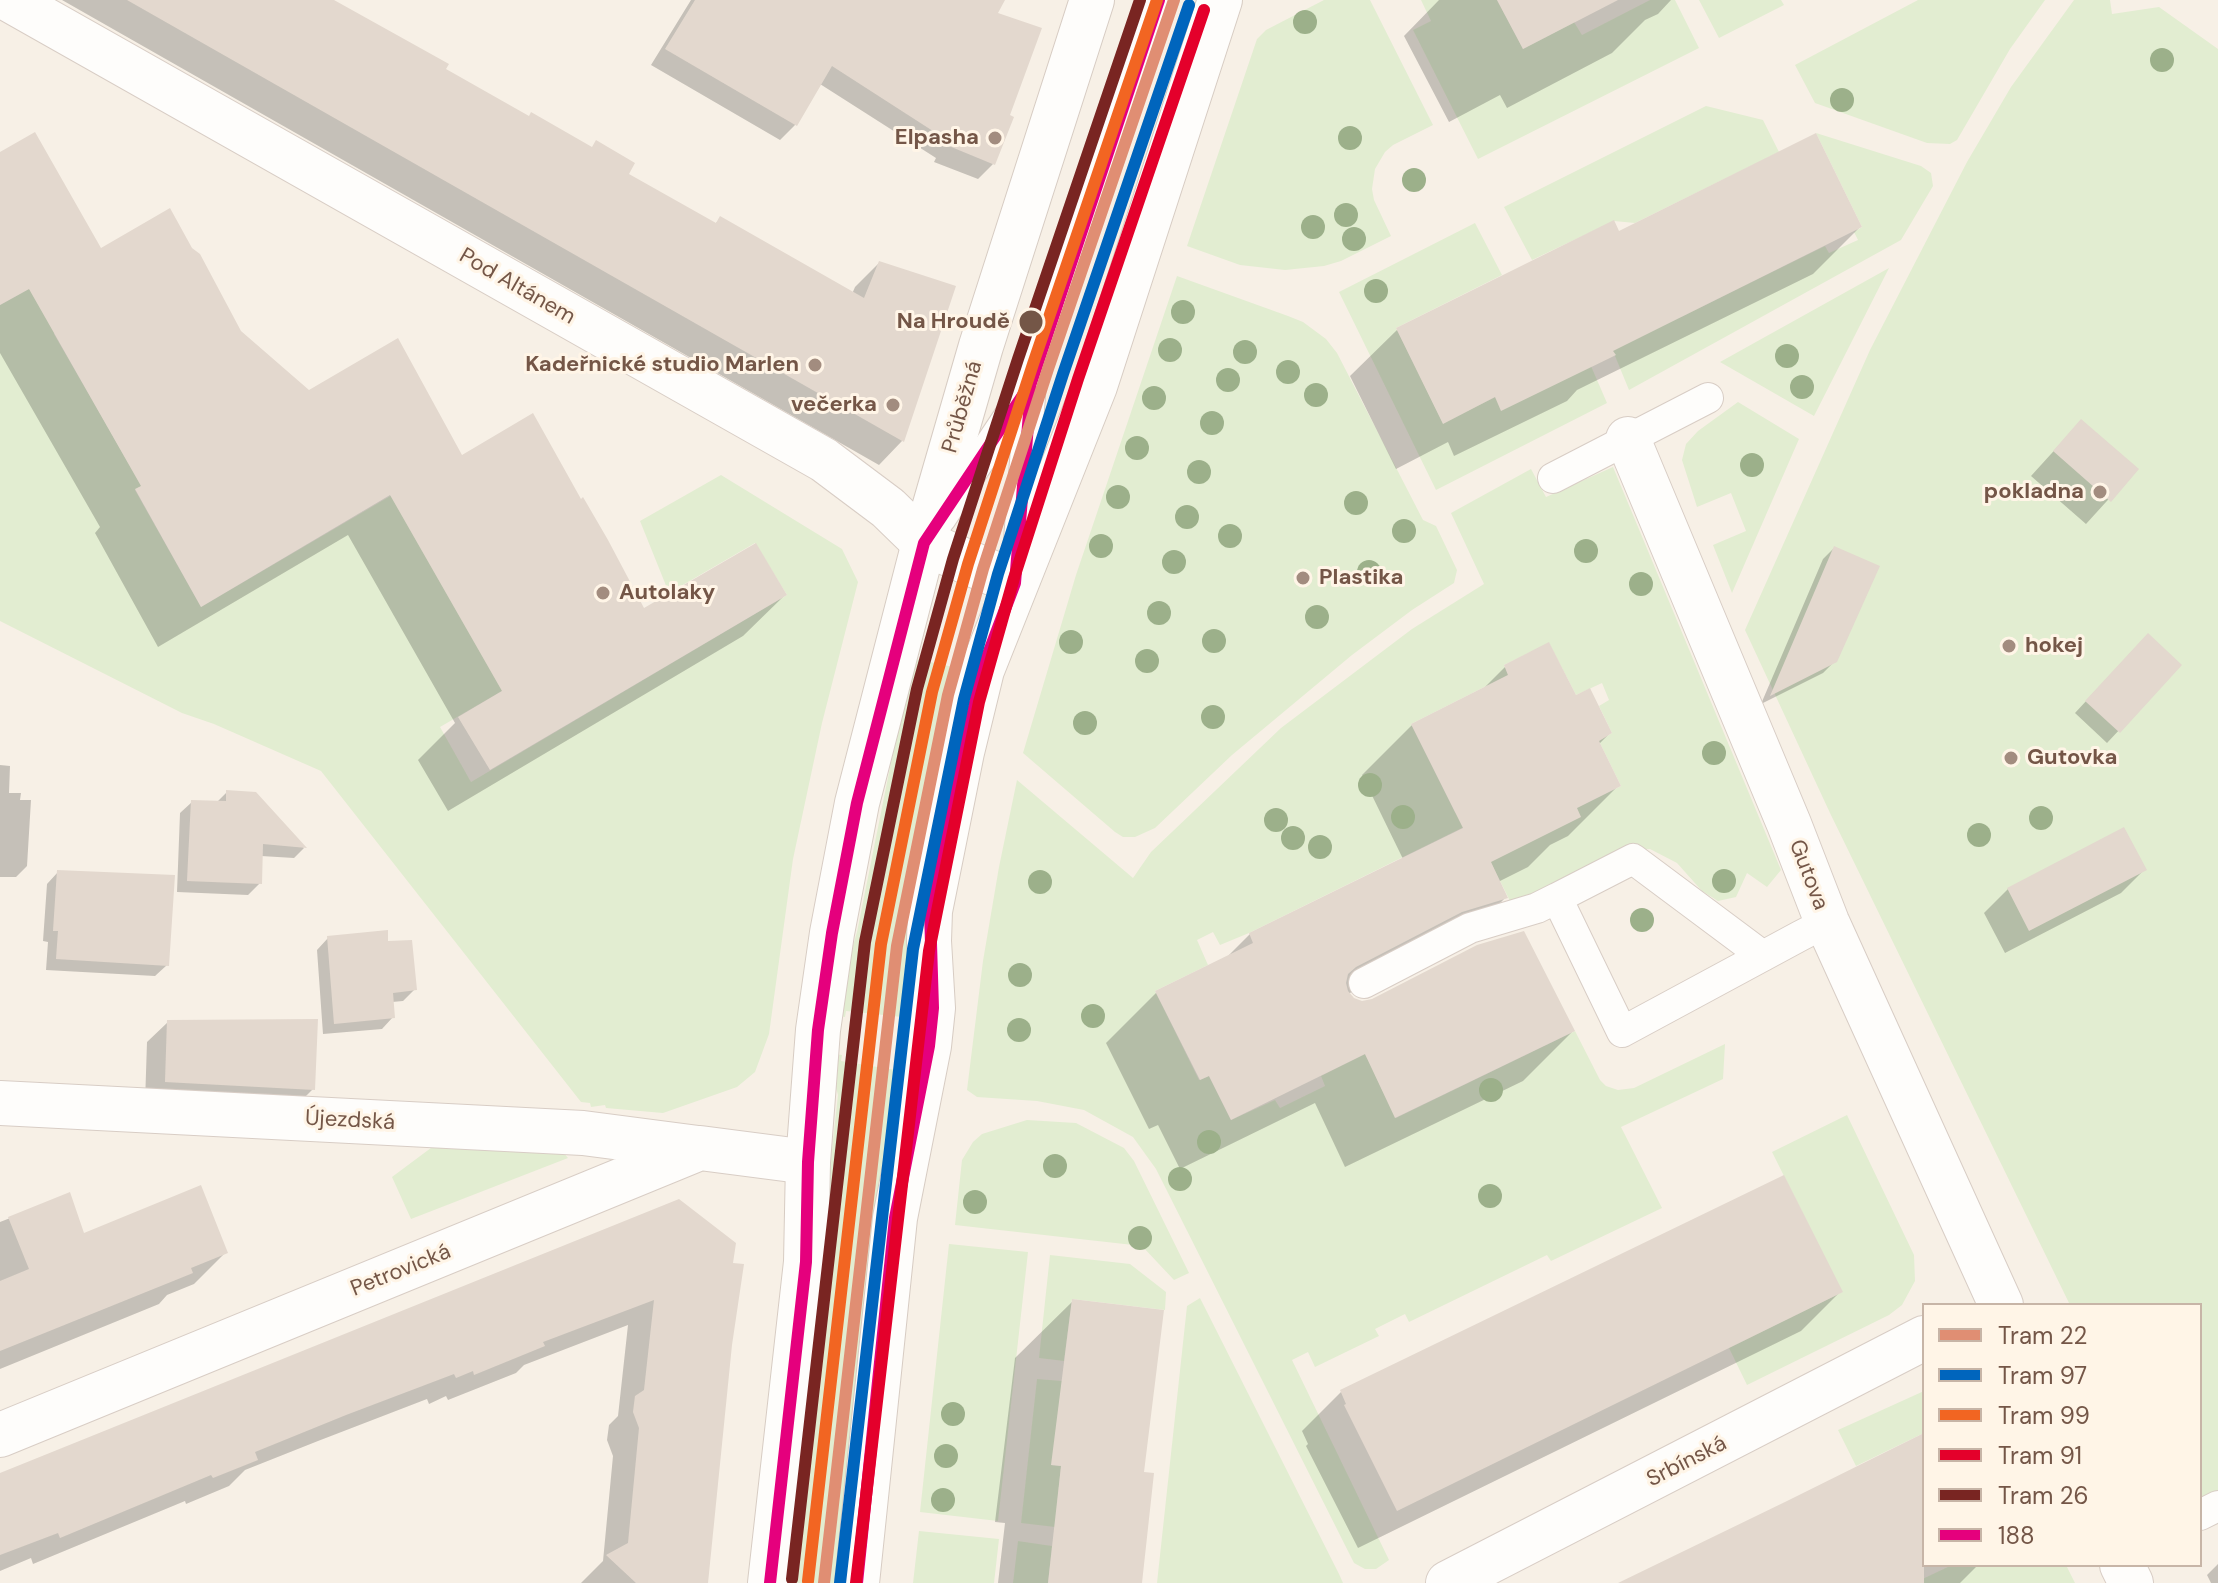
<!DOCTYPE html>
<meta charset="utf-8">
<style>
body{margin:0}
#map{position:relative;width:2218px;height:1583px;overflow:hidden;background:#f7f0e6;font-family:"DM Sans",sans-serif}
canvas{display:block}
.legend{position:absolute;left:1922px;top:1303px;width:280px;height:264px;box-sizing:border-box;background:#fff5e7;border:2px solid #c7b5a7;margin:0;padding:10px 14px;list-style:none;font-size:24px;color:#745647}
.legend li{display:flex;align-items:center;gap:16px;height:40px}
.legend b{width:40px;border:2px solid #c7b5a7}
</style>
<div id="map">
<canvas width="2218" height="1583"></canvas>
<ul class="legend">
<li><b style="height:10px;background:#e08e73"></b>Tram 22</li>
<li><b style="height:10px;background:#0065bd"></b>Tram 97</li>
<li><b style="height:10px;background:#f26522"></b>Tram 99</li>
<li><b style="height:10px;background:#e4002b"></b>Tram 91</li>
<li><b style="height:10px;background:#792522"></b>Tram 26</li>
<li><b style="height:10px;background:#e5007d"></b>188</li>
</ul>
</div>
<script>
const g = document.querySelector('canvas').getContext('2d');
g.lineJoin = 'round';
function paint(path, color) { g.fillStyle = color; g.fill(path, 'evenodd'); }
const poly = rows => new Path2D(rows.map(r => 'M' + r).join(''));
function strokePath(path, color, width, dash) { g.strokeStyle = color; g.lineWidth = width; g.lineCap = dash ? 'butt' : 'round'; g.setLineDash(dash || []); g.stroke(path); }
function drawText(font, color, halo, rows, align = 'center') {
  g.font = font + ' "DM Sans",sans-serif'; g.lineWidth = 6; g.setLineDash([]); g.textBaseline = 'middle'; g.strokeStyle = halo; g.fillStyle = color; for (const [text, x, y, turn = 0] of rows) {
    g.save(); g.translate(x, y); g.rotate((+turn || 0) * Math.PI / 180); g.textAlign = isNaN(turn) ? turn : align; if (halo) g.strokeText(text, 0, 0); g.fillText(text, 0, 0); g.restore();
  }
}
paint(poly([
 [1324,0,1370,0,1433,125,1393,145,1385,152,1375,169,1372,189,1374,200,1391,236,1341,261,1324,266,1285,270,1240,265,1187,246,1257,39,1266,30],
 [1421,0,1497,0,1523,49,1574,22,1582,35,1650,0,1675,0,1699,48,1478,159,1413,30,1431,21],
 [1699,0,1781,0,1784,5,1719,38],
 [1918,0,2045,0,2010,49,1957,140,1950,144,1927,143,1815,103,1795,65],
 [2074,0,2110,0,2112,14,2159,7,2218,49,2218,1490,2200,1499,2200,1305,2070,1305,1830,813,1745,630,1870,350,1967,162,2011,87],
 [1706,106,1763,120,1779,152,1635,223,1614,221,1532,260,1504,207],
 [1816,133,1921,166,1931,173,1933,186,1901,240,1629,390,1608,339,1681,317,1825,246,1829,253,1858,240,1854,232,1862,227],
 [1475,223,1502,275,1396,328,1443,423,1495,397,1591,366,1607,403,1436,490,1339,292],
 [1889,268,1814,416,1720,362],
 [59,272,54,334,128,462,190,458,135,490,201,607,421,478,550,663,440,727,471,782,787,595,755,543,669,593,640,521,721,475,842,549,858,582,822,723,793,859,769,1034,755,1072,737,1087,663,1113,606,1108,605,1105,591,1107,590,1103,581,1102,321,771,214,724,182,713,0,621,0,305],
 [1177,276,1288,316,1303,322,1326,339,1337,353,1423,520,1436,526,1457,570,1454,583,1412,610,1352,655,1232,755,1155,828,1135,837,1123,837,1115,832,1023,753,1076,575],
 [1738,402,1799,439,1732,593,1713,545,1746,531,1731,493,1697,507,1682,460,1686,444,1698,431],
 [1613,467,1781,870,1767,887,1747,873,1736,897,1718,901,1702,891,1677,863,1650,849,1628,850,1605,856,1512,905,1486,853,1621,786,1599,741,1612,733,1599,706,1609,700,1602,683,1576,695,1549,643,1504,665,1508,675,1411,724,1455,812,1472,823,1249,933,1220,945,1213,932,1197,940,1208,965,1155,991,1199,1080,1209,1076,1231,1120,1275,1100,1280,1108,1325,1086,1321,1076,1365,1054,1396,1118,1575,1031,1600,1080,1606,1086,1618,1090,1634,1088,1725,1044,1723,1079,1621,1127,1662,1208,1551,1261,1547,1255,1409,1322,1405,1314,1375,1329,1379,1336,1315,1367,1308,1352,1292,1360,1389,1560,1376,1569,1365,1569,1354,1563,1156,1169,1133,1137,1084,1110,1037,1101,977,1097,967,1090,983,961,999,867,1017,780,1133,878,1151,852,1281,728,1412,629,1484,584,1451,513,1531,469,1546,497],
 [912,658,971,671,930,843,907,968,915,1028,902,1027,902,1017,846,1011,845,1017,833,1015,857,932],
 [828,1053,842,1055,841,1061,896,1070,898,1062,909,1064,838,1583,784,1583,838,1095,828,1059],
 [1847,1115,1914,1255,1915,1281,1902,1305,1889,1315,1747,1385,1729,1348,1842,1292,1772,1152],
 [1027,1120,1076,1123,1124,1148,1134,1161,1189,1273,1174,1280,1142,1246,955,1225,962,1160,973,1142,982,1134],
 [447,1136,557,1145,568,1158,411,1219,392,1177],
 [949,1244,1028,1252,998,1521,920,1512],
 [1050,1255,1130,1264,1166,1292,1165,1310,1072,1299,1064,1361,1039,1358],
 [1200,1298,1339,1574,1343,1583,1157,1583,1187,1306],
 [1037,1379,1062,1381,1052,1465,1061,1466,1055,1527,1021,1523],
 [1924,1391,1924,1433,1856,1466,1838,1430],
 [919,1531,999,1539,994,1583,913,1583],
 [1018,1541,1052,1546,1048,1583,1013,1583],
 [1952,1565,2066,1565,2075,1583,1914,1583]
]), '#e2edd1');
paint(poly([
 [62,0,331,0,443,70,626,175,715,224,720,219,852,294,855,287,879,263,902,441,879,465],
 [691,0,994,0,1008,117,993,164,978,179,934,162,936,158,820,84,795,125,780,140,651,65],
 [1439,0,1671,0,1658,14,1645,20,1612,53,1507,108,1500,95,1449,122,1404,36],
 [0,154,100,250,239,332,309,392,461,457,643,610,785,595,743,636,448,811,418,760,455,723,348,535,158,647,95,533,100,527,0,353],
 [1860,227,1813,274,1577,390,1567,401,1454,456,1448,442,1396,469,1350,376,1397,330,1618,234],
 [2081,421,2136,469,2086,524,2031,476],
 [1834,548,1835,661,1823,673,1761,704,1823,559],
 [2136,647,2180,665,2107,743,2075,713],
 [1505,667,1575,698,1610,733,1598,745,1618,786,1568,836,1550,845,1528,867,1498,882,1506,897,1456,948,1410,961,1348,994,1354,1000,1573,1031,1523,1081,1345,1167,1315,1103,1180,1169,1158,1125,1149,1129,1106,1043,1156,993,1225,959,1250,934,1403,859,1362,775,1412,725,1482,690],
 [0,765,10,766,9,793,21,793,20,800,31,800,27,866,16,877,0,877],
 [227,792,255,794,304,848,294,858,261,856,260,883,248,895,177,892,180,813,192,802,216,803],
 [2145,869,2121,893,2005,953,1984,913,2008,889],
 [58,872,167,965,155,976,46,970,48,942,43,941,47,884],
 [328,938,415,989,403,1001,392,1002,393,1017,382,1029,323,1034,317,950],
 [168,1022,313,1089,292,1110,145,1103,147,1042],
 [69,1195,83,1236,226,1252,194,1284,167,1295,159,1304,0,1369,0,1222],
 [731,1265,730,1345,705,1583,581,1583,603,1561,613,1456,607,1440,609,1425,618,1416,628,1325,524,1365,516,1373,448,1400,446,1396,429,1404,427,1399,318,1441,245,1470,229,1486,186,1504,185,1501,33,1564,31,1558,0,1571,0,1476],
 [1840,1292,1801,1331,1358,1548,1306,1446,1308,1444,1302,1431,1341,1392],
 [1073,1301,1141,1474,1139,1583,998,1583,1005,1523,995,1522,1015,1358],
 [1924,1435,1924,1565,1978,1565,1960,1583,1623,1583],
 [2218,1564,2218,1583,2211,1583,2207,1575]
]), '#0003');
paint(poly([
 [127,0,334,0,449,64,446,69,529,116,531,112,592,147,596,140,635,163,629,174,716,223,720,216,864,298,879,261,956,286,904,442],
 [695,0,1005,0,998,13,1042,28,1010,115,1014,117,995,165,949,146,950,142,832,66,797,126,665,49],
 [1497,0,1618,0,1523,49],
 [35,132,101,248,170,208,192,248,200,254,241,331,309,390,398,338,462,455,533,413,581,499,583,497,608,540,644,608,756,543,787,595,490,770,458,717,502,691,390,495,201,607,135,489,141,486,29,289,0,305,0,152],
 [1816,133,1862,227,1613,351,1616,355,1501,411,1495,397,1443,424,1396,328,1614,220,1619,231],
 [2081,419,2139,469,2111,502,2053,451],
 [1834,546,1880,566,1837,662,1770,696],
 [2148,633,2182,665,2120,733,2085,701],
 [1549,642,1576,695,1590,688,1612,733,1599,741,1621,786,1577,808,1581,817,1491,862,1508,898,1462,912,1356,967,1348,974,1346,983,1348,991,1354,998,1362,1001,1372,999,1477,945,1524,931,1575,1031,1395,1118,1365,1054,1231,1120,1209,1076,1200,1080,1155,991,1253,943,1249,933,1463,828,1411,724,1508,675,1504,665],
 [226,790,256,792,307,848,263,844,262,884,187,881,191,800,226,801],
 [2124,827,2147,870,2029,931,2007,888],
 [57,870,175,875,169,966,56,959,58,931,53,931],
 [388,930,388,941,412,940,417,990,393,993,395,1018,334,1024,327,936],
 [318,1019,315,1090,165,1082,167,1020],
 [1784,1175,1843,1292,1397,1511,1344,1405,1346,1404,1340,1390],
 [201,1185,228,1253,191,1268,193,1273,0,1351,0,1281,29,1269,8,1217,70,1192,84,1233],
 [679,1199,736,1243,733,1263,744,1264,732,1345,708,1583,636,1583,606,1555,628,1543,639,1428,633,1412,635,1396,644,1390,654,1300,543,1342,545,1346,474,1375,473,1371,456,1378,454,1374,346,1415,255,1452,258,1460,213,1478,211,1475,60,1538,58,1533,0,1555,0,1473],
 [1072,1299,1164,1310,1144,1472,1154,1473,1142,1583,1048,1583,1061,1466,1051,1465],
 [1924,1433,1924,1583,1618,1583,1787,1501]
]), '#e3d8ce');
const service = poly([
 [1553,478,1708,398],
 [941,518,1028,388],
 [1018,553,1031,383,1159,0],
 [1763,956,1633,859,1557,898,1622,1032,1800,936,1827,922],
 [1364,983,1470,928,1537,908,1557,898],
 [2200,1515,2218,1506]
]);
const minor = poly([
 [10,0,824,460,888,508,924,543,1015,583],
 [1628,439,1789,824,1827,922,2001,1305],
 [0,1103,583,1133,698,1148],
 [0,1435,700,1148,808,1162],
 [2122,1565,2131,1583],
 [1448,1583,1924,1338]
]);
const secondary = poly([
 [770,1583,806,1262,808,1162,818,1030,832,933,857,803,924,543,981,346,1092,0],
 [857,1583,895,1218,929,1046,933,1008,929,941,930,911,962,752,982,670,1095,386,1220,0]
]);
strokePath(service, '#d8cdc5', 32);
strokePath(minor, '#d8cdc5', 46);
strokePath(secondary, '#d7ccc3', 46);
strokePath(service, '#fefdfb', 30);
strokePath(minor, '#fefdfb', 44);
strokePath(secondary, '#fefdfb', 44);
strokePath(poly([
 [770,1583,806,1262,808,1162,818,1030,832,933,857,803,924,543,1031,383,1159,0],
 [857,1583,895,1218,929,1046,933,1008,930,911,982,670,1015,583,1031,389]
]), '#e5007d', 12);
strokePath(poly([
 [824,1583,897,946,948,695,983,569,1048,369,1174,0]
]), '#e08e73', 12);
strokePath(poly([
 [840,1583,913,949,964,699,998,574,1063,374,1189,5]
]), '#0065bd', 12);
strokePath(poly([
 [808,1581,881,944,932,692,968,564,1033,364,1157,0]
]), '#f26522', 12);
strokePath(poly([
 [856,1583,929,951,979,702,1014,578,1078,379,1204,10]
]), '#e4002b', 12);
strokePath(poly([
 [792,1579,865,942,917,689,953,559,1018,359,1140,0]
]), '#792522', 12);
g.fillStyle = '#9cb08a';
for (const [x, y] of [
 [1305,22],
 [2162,60],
 [1842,100],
 [1350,138],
 [1414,180],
 [1346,215],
 [1313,227],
 [1354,239],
 [1376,291],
 [1183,312],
 [1170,350],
 [1245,352],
 [1787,356],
 [1288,372],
 [1228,380],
 [1802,387],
 [1316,395],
 [1154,398],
 [1212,423],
 [1137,448],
 [1752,465],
 [1199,472],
 [1118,497],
 [1356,503],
 [1187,517],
 [1404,531],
 [1230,536],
 [1101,546],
 [1586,551],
 [1174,562],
 [1369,572],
 [1641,584],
 [1159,613],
 [1317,617],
 [1214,641],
 [1071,642],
 [1147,661],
 [1213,717],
 [1085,723],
 [1714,753],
 [1370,785],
 [1403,817],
 [2041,818],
 [1276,820],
 [1979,835],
 [1293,838],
 [1320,847],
 [1724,881],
 [1040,882],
 [1642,920],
 [1020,975],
 [1093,1016],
 [1019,1030],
 [1491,1090],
 [1209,1142],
 [1055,1166],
 [1180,1179],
 [1490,1196],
 [975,1202],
 [1140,1238],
 [953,1414],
 [946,1456],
 [943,1500]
]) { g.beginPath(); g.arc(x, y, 12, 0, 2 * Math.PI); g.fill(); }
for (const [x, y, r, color] of [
 [995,138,8,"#a28c7f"],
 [1031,322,13,"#745647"],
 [815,365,8,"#a28c7f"],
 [893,405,8,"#a28c7f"],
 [2100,492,8,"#a28c7f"],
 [1303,578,8,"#a28c7f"],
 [603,593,8,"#a28c7f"],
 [2009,646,8,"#a28c7f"],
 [2011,758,8,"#a28c7f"]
]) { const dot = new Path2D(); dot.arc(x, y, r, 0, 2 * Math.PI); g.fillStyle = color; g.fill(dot); strokePath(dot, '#fff5e7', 3); }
drawText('bold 22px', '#745647', '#fff5e7', [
 ["Elpasha",979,138],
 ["Kadeřnické studio Marlen",799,365],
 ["večerka",877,405],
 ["pokladna",2084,492],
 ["Plastika",1319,578,"left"],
 ["Autolaky",619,593,"left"],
 ["hokej",2025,646,"left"],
 ["Gutovka",2027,758,"left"]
], 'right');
drawText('22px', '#745647', '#fff5e7', [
 ["Pod Altánem",517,287,30],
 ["Průběžná",963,407,-74],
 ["Gutova",1808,875,69],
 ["Újezdská",350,1121,3],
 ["Petrovická",401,1271,-22],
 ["Srbínská",1687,1462,-27]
]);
drawText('bold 22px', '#745647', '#fff5e7', [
 ["Na Hroudě",1010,322]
], 'right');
</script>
